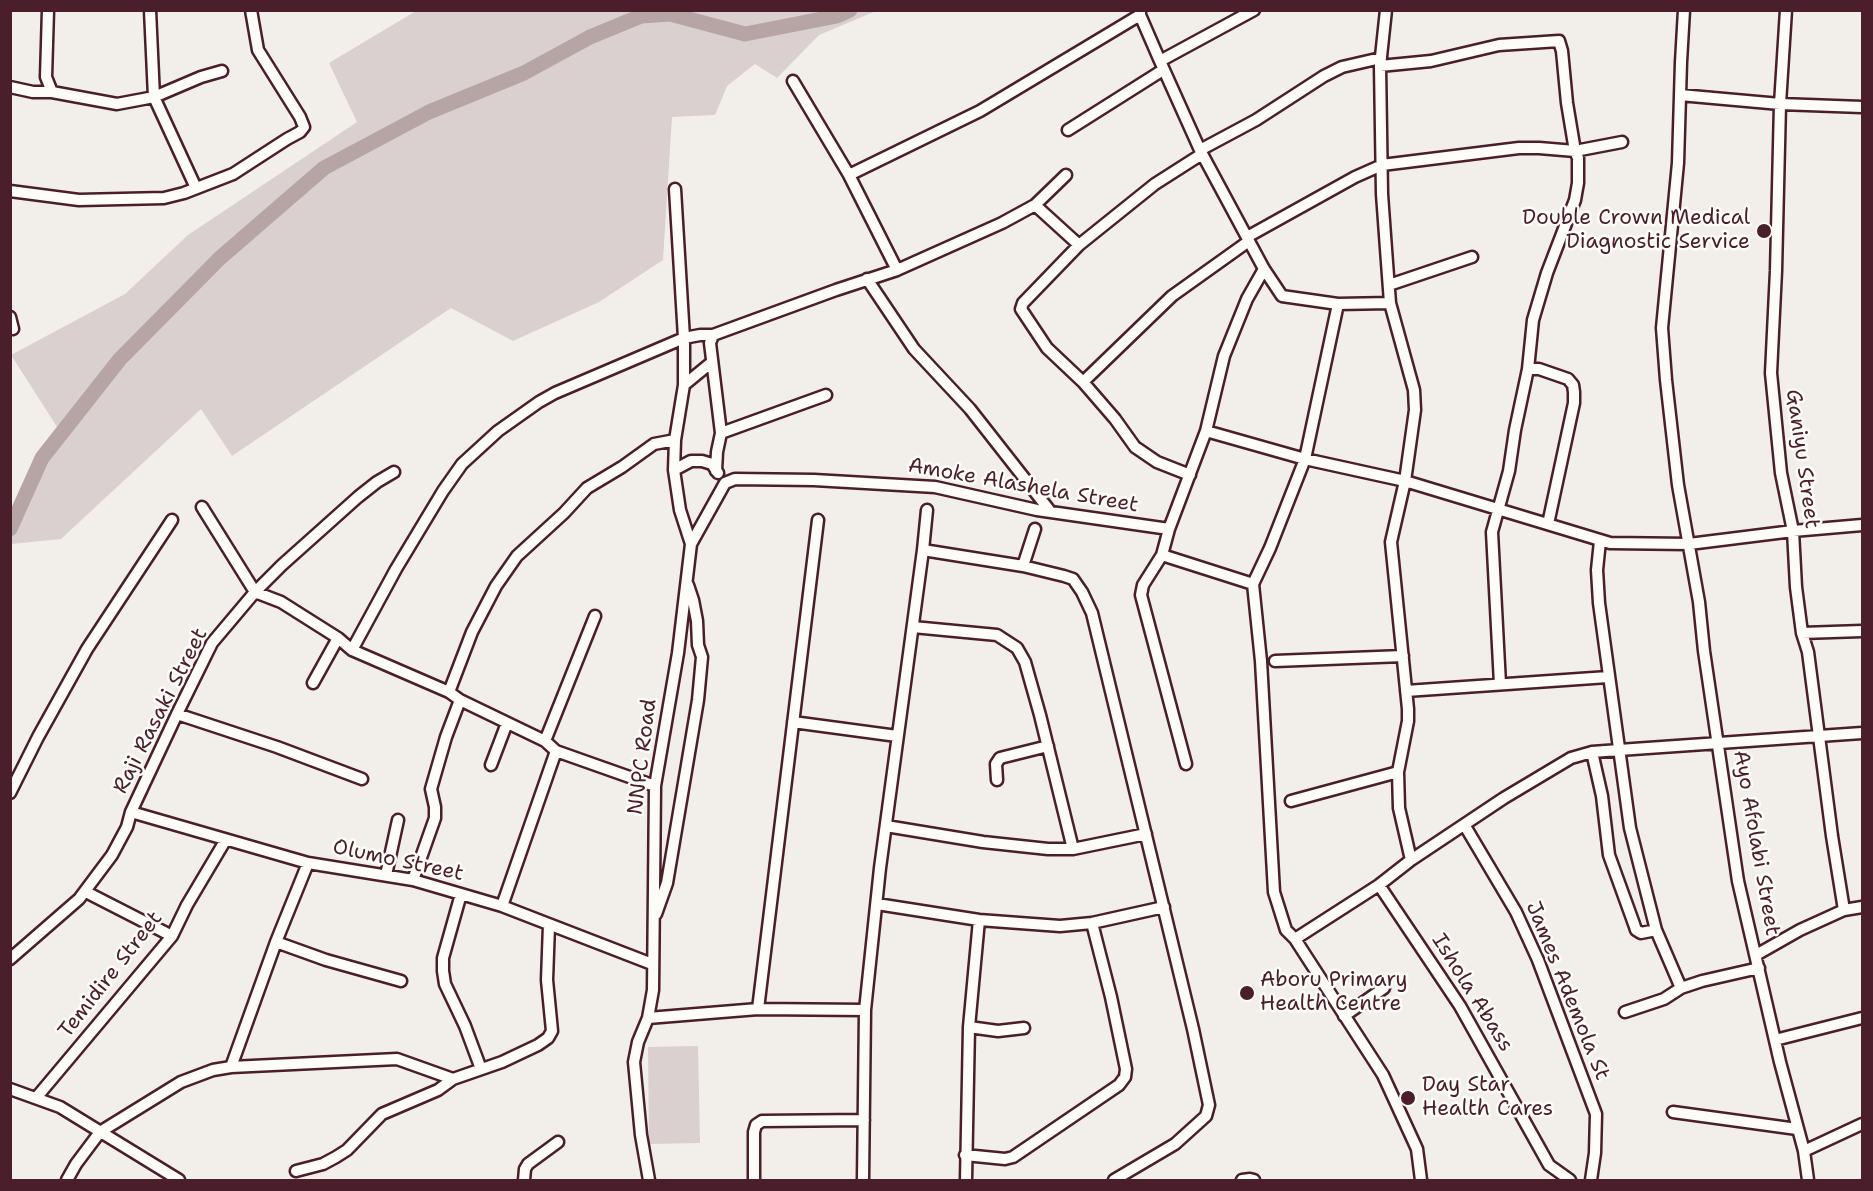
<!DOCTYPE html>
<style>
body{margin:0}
#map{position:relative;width:1873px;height:1191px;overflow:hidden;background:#f2efeb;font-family:"Shantell Sans",sans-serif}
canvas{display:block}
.frame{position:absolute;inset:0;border:12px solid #4a1f2b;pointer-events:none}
</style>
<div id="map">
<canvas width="1873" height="1191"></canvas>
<div class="frame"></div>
</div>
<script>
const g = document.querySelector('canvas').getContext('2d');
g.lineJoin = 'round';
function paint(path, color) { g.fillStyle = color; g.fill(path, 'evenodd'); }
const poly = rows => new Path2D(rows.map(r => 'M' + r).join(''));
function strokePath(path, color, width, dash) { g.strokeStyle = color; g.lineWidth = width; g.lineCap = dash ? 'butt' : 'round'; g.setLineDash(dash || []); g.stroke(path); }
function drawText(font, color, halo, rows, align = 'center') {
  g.font = font + ' "Shantell Sans",sans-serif'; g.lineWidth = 5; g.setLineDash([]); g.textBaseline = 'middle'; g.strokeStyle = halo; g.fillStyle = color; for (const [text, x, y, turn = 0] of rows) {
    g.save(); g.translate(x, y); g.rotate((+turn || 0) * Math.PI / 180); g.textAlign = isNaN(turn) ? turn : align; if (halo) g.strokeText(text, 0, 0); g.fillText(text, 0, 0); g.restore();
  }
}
paint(poly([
 [416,11,876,11,819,35,777,78,755,64,727,86,715,115,672,117,663,260,599,302,513,341,451,308,232,456,201,409,61,539,11,544,11,521,61,433,11,355,125,294,188,235,357,122,329,63],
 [698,1046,700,1143,649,1144,648,1047]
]), '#d9d0cf');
strokePath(poly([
 [10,529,42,458,120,359,220,258,324,168,429,112,524,73,590,37,641,16,670,14,745,34,837,16,850,10]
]), '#b7a5a6', 15);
const minor = poly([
 [48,10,46,77,52,92],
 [150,10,154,97,196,188],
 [1140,10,1140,15,1160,61],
 [1254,10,1160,61,1200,150,1264,269,1282,296,1338,304,1390,303],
 [1386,10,1380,66,1382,194,1386,249,1390,303,1414,390,1415,410,1405,481,1391,542,1408,709,1408,721,1398,772,1399,808,1411,860],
 [1684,10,1681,62,1678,163,1662,328,1666,380,1678,485,1699,602,1704,651,1738,881,1780,1062,1804,1151,1808,1180],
 [1786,10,1780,104,1776,271,1771,373,1781,473,1793,531,1796,587,1802,633,1808,652,1832,836,1844,910],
 [1380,66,1431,61,1499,45,1559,41,1562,51,1567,103,1575,151,1578,158,1578,183,1575,200,1547,273,1533,320,1528,369,1515,430,1509,471,1492,532,1500,684],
 [793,81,849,175,897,270],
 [10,87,33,92,52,92,117,104,154,97,201,77,222,71],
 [1680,95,1780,104,1862,107],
 [1068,130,1163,70],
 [1200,150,1256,120,1324,76,1342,67,1381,58],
 [849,175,980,111,1140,15],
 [10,191,79,200,164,198,184,193,233,174,287,139,300,132,304,127,300,117,258,50,251,10],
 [1035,205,1079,245],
 [1247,237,1355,177,1382,165,1519,148,1539,148,1575,151,1622,142],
 [867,279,914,349,970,409,1050,511],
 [1389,285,1472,257],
 [1338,304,1305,459,1270,548,1253,584,1261,661,1274,892,1286,930,1295,939,1383,1075,1417,1149,1421,1180],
 [10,317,13,329],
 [713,335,710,343,721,433,717,452,716,471],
 [1528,369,1539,369,1568,379,1573,385,1574,392,1574,403,1548,524],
 [1083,382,1172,296,1249,241],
 [684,385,712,362],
 [1206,431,1305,459,1405,481,1610,543,1689,544,1793,531,1862,525],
 [721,433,826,395],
 [674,470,691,461,702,461,712,464,718,473],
 [1190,475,1157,462,1135,447,1115,419,1083,382,1047,348,1021,309,1023,303,1079,245,1155,184,1202,154],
 [202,507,255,592,281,602,338,638,352,650,449,692,460,700,545,741,556,751,655,786],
 [1600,541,1597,570,1599,603,1630,828,1656,930,1681,988],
 [691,544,725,483,735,479,814,480,935,487,1037,510,1169,529],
 [923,550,1023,566,1064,576,1073,579,1082,592,1092,613,1193,1029,1209,1105,1206,1116,1175,1144,1114,1180],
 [1162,555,1253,584],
 [1023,566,1035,529],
 [913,627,997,635,1017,648,1025,662,1040,715,1073,849],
 [1802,633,1862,631],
 [352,650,396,569,443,491,462,464,498,431,539,402,555,393,684,338,700,335,713,335,836,290,897,270,1002,223,1035,205,1066,175],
 [1275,661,1403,656],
 [313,683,338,638],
 [1406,691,1608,677],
 [449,692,472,632,496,586,517,556,564,513,587,488,622,467,654,444,675,440],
 [177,714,277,747,362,779],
 [793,722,897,736],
 [545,741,595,616],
 [1592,752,1602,796,1609,855,1634,924,1636,930,1641,933,1656,930],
 [1186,764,1141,595,1143,585,1162,555,1169,529,1206,431,1224,356,1247,299,1264,269],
 [491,765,507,723],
 [997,780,996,764,1000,758,1048,746],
 [10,793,38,737,87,649,172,520],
 [1291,801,1398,772],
 [131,812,308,863,413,880,461,894,502,906,652,964],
 [886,826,983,842,1048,849,1073,849,1146,834],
 [1465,826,1516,912,1538,960,1596,1114,1595,1153,1591,1180],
 [386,875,398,820],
 [413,880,435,818,435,807,431,789,446,737,460,700],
 [1379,885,1460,1006,1549,1165,1570,1180],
 [86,892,172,936],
 [461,894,443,958,443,971,445,984,465,1026,481,1069],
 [877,904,979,920,1060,926,1092,923,1164,907],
 [502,906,556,751],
 [656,914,667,883,698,700,702,657,698,645,697,621,693,600,688,585],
 [1295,939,1379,885,1411,860,1504,798,1571,758,1592,752,1619,750,1862,733],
 [276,942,326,960,401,981],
 [1756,955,1800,930,1844,910,1862,907],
 [10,959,79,899,112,855,127,827,131,812,177,714,212,643,255,592,282,565,358,497,377,482,394,472],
 [758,1009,818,520],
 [1625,1012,1664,999,1681,988,1702,981,1759,968],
 [1344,1016,1384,988],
 [648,1018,758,1009,865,1010],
 [969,1027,998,1031,1024,1028],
 [1775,1040,1862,1018],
 [231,1067,276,942,308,863],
 [10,1089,60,1107,179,1180],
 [36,1098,172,936,187,905,225,841],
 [1673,1112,1797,1129],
 [1804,1151,1862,1124],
 [965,1155,1005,1159,1013,1157,1119,1085,1125,1077,1126,1069,1111,997,1092,923],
 [296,1171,323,1164,336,1157,347,1150,382,1114,438,1090,453,1079],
 [67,1180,76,1164,100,1132,181,1082,213,1070,231,1067,397,1059,453,1079,502,1062,538,1045,548,1038,552,1031,547,980,549,925],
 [524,1180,525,1169,528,1164,558,1142],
 [649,1180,641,1135,634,1062,638,1042,648,1018,653,990,655,786,678,653,691,544,680,510,674,470,675,440,684,385,684,338,675,189],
 [754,1180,754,1132,756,1125,762,1121,864,1120],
 [863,1180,865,1010,880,868,923,550,927,510],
 [966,1180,969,1027,979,920],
 [1242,1180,1250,1179,1254,1180]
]);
strokePath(minor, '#4a1f2b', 15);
strokePath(minor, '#fdfcf7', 10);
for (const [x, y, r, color] of [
 [1764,231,8,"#4a1f2b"],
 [1247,993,8,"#4a1f2b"],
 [1408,1098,8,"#4a1f2b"]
]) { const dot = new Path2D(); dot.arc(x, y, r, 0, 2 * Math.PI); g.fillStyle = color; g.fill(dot); strokePath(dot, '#fdfcf7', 2); }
drawText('21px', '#4a1f2b', '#fdfcf7', [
 ["Double Crown Medical",1750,219,"right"],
 ["Diagnostic Service",1750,243,"right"],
 ["Aboru Primary",1260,981],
 ["Health Centre",1260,1005],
 ["Day Star",1422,1086],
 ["Health Cares",1422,1110]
], 'left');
drawText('21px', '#4a1f2b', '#fdfcf7', [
 ["Ganiyu Street",1802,459,82],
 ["Amoke Alashela Street",1023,486,10],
 ["Raji Rasaki Street",161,711,-63],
 ["NNPC Road",643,757,-83],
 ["Ayo Afolabi Street",1756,843,80],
 ["Olumo Street",398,861,12],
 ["Temidire Street",111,975,-52],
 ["James Ademola St",1567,991,68],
 ["Ishola Abass",1472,993,58]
]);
</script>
